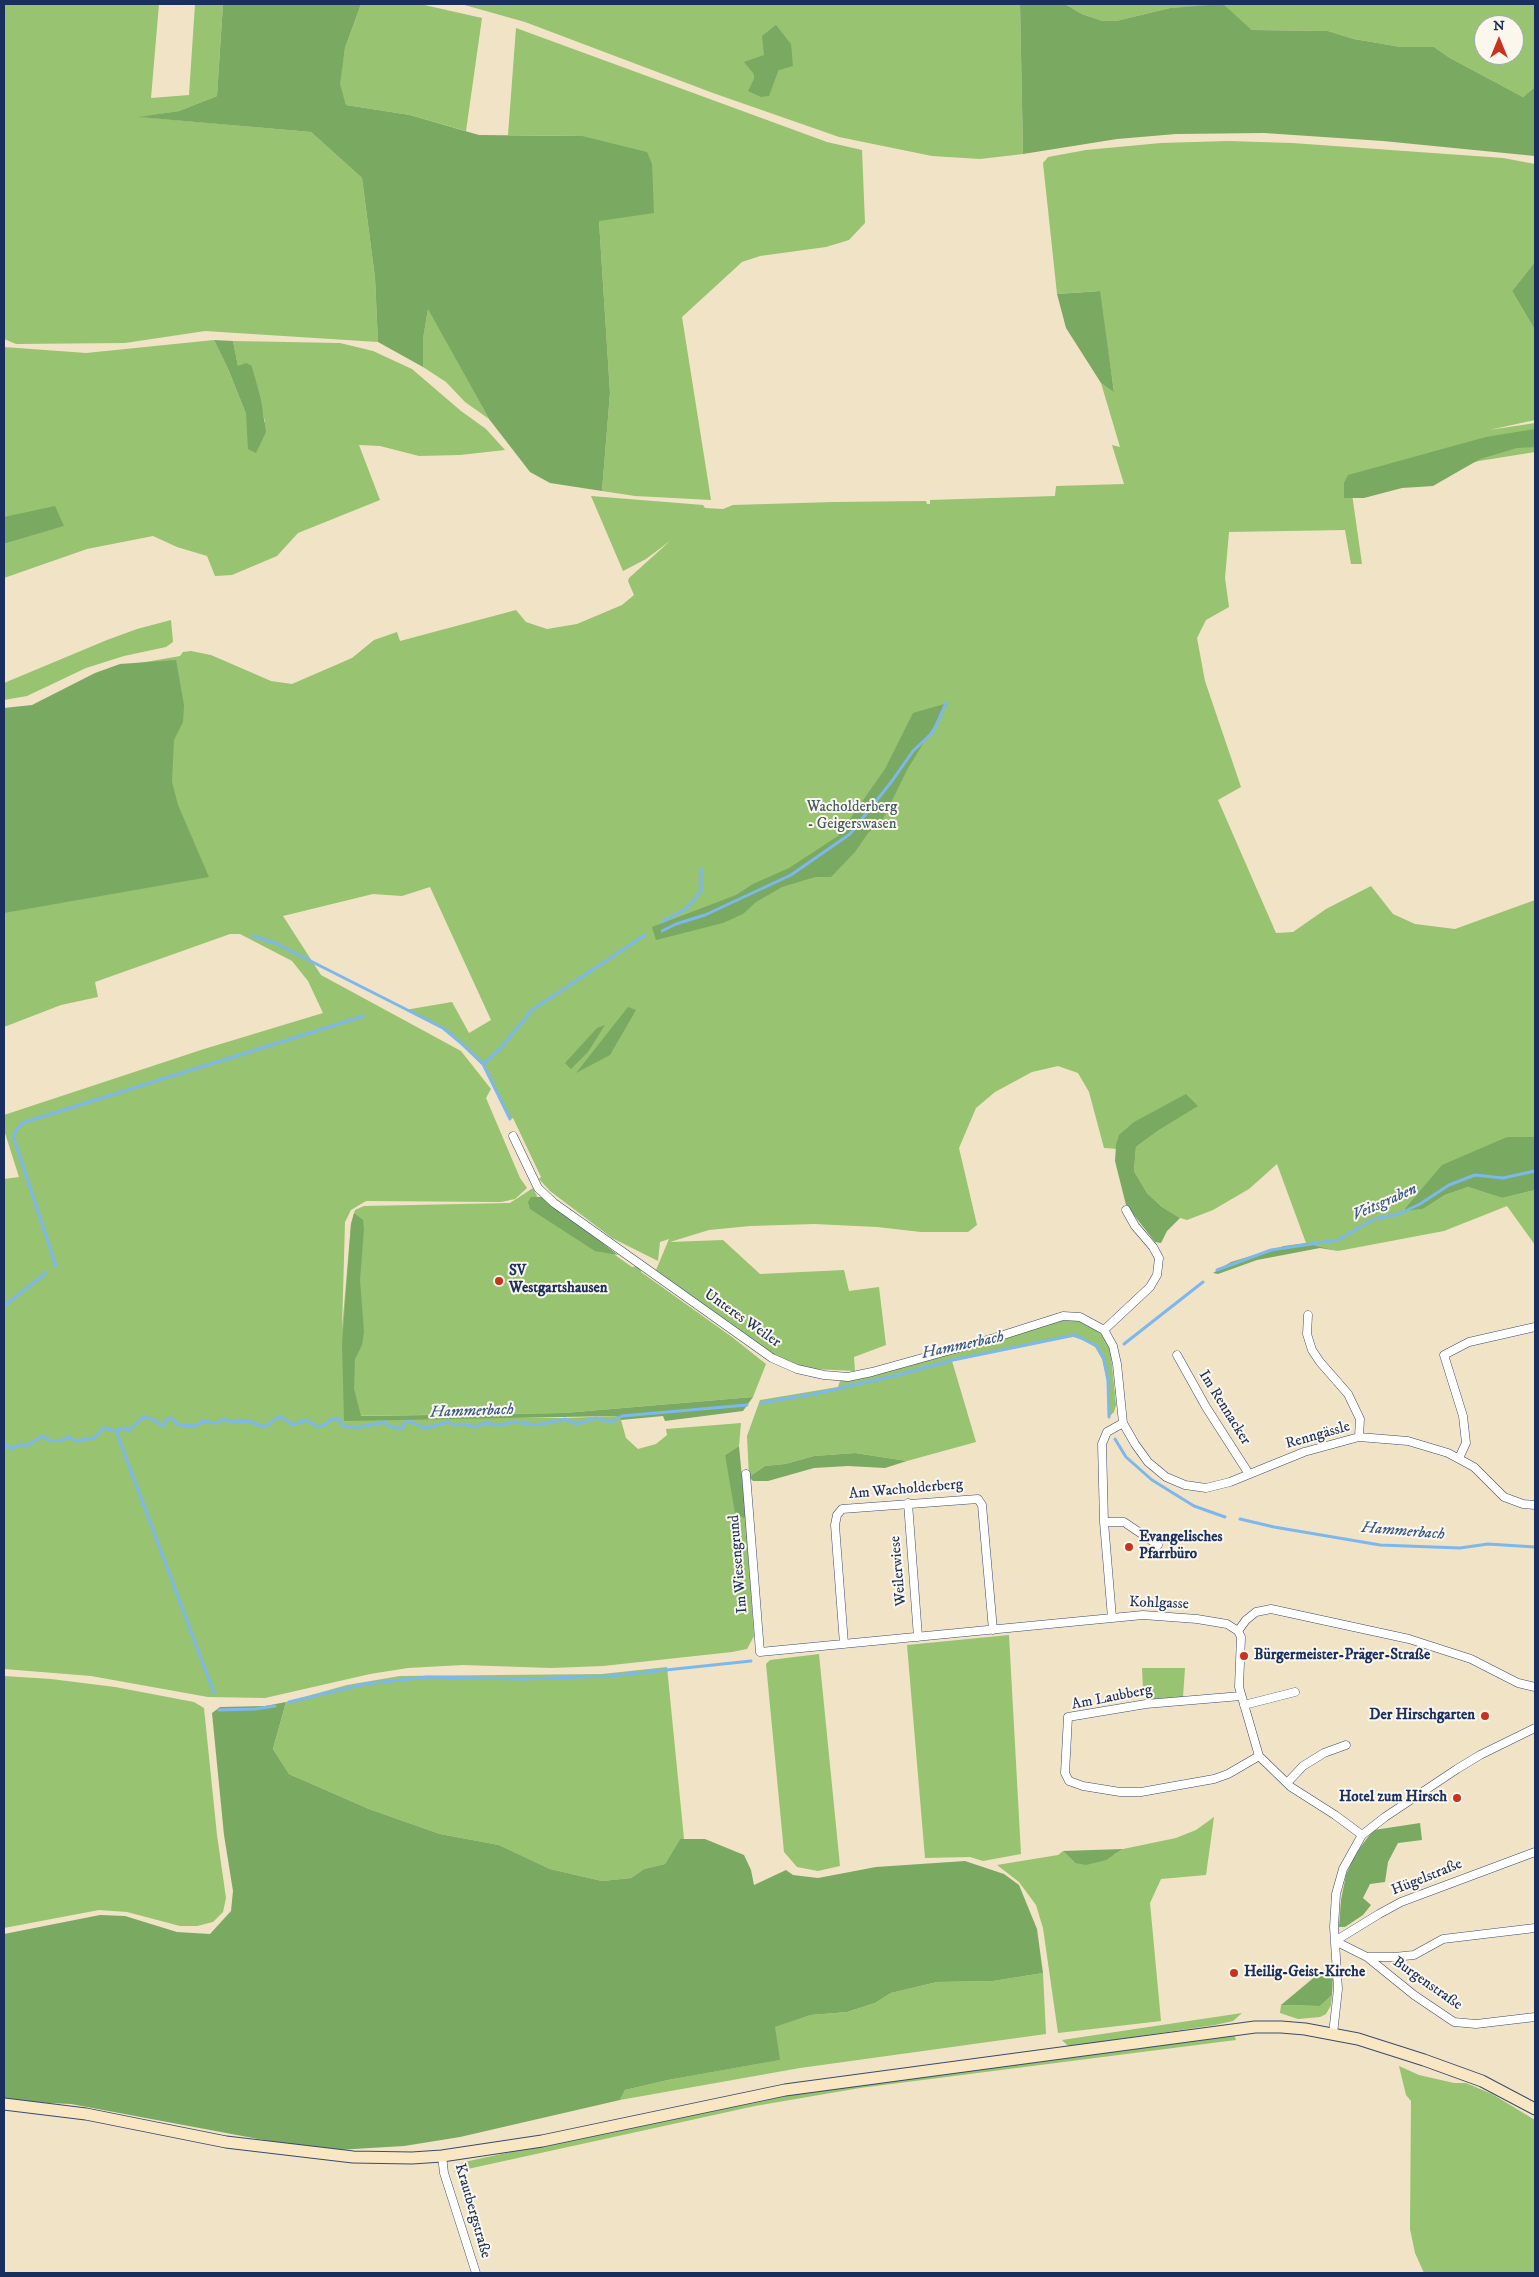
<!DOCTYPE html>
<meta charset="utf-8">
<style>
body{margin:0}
#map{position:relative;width:1539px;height:2277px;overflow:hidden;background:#f1e3c6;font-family:"IM FELL DW Pica",serif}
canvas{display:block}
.frame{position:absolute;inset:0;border:5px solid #1b2f5e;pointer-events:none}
.north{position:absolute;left:1474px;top:15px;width:50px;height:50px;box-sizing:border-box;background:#fbf7ec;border:1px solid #a1a7b3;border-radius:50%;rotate:0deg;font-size:14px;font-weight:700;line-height:20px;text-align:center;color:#1b2f5e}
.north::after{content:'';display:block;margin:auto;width:18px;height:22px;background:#c8321e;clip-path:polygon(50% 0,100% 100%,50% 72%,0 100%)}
</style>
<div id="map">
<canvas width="1539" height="2277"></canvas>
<div class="frame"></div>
<div class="north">N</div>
</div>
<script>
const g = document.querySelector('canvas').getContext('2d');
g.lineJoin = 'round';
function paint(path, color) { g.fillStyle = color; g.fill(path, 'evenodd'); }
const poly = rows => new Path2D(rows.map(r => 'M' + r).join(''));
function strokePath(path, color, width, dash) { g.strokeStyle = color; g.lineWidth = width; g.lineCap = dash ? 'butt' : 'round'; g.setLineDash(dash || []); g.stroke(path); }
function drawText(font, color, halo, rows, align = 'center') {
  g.font = font + ' "IM FELL DW Pica",serif'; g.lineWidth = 4; g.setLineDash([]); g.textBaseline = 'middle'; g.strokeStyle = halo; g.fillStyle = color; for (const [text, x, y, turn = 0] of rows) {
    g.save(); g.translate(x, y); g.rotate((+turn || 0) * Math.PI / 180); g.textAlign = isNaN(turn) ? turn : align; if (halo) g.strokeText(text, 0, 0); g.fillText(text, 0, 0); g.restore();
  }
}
paint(poly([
 [4,4,159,4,151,98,189,95,195,4,223,4,217,96,179,111,141,117,311,132,362,178,375,278,378,342,205,331,125,343,16,344,4,339],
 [361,4,420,4,482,18,466,131,410,115,346,105,339,84,345,48],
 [461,4,1020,4,1023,154,980,159,932,156,839,137,713,93,525,22],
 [764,55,779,70,769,95,754,79,753,73],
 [1065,4,1535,4,1535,87,1523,97,1450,58,1434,47,1401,47,1354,39,1328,31,1252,30,1223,5,1170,8,1116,21,1103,21,1082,14],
 [1484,25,1514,25,1514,55,1484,55],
 [516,28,827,142,862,150,865,223,849,240,826,247,760,256,742,262,682,317,711,500,635,496,602,491,610,393,599,221,582,136,508,135],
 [1228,141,1292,143,1503,158,1535,164,1535,262,1512,291,1535,330,1535,420,1489,430,1535,423,1535,452,1479,461,1352,494,1362,564,1351,564,1345,530,1229,532,1225,578,1229,607,1206,620,1197,638,1205,681,1241,787,1218,800,1276,933,1293,932,1326,909,1371,886,1393,914,1415,924,1455,929,1535,900,1535,1137,1507,1137,1403,1210,1423,1209,1445,1195,1468,1187,1502,1198,1535,1190,1535,1245,1507,1206,1444,1231,1338,1251,1306,1243,1277,1164,1249,1189,1213,1210,1187,1220,1180,1218,1162,1207,1147,1193,1134,1171,1136,1147,1154,1134,1131,1150,1104,1148,1089,1092,1078,1073,1058,1066,1032,1072,995,1092,976,1108,959,1148,977,1225,968,1232,921,1232,877,1227,814,1224,750,1226,709,1230,670,1242,723,1240,760,1274,844,1270,849,1291,879,1287,886,1345,854,1357,855,1371,814,1369,789,1363,771,1354,656,1270,669,1239,660,1242,658,1261,612,1238,550,1191,539,1179,541,1177,513,1118,510,1119,487,1070,448,1032,405,1010,452,1002,469,1033,491,1020,430,887,402,896,373,894,283,916,321,975,461,1051,491,1089,486,1098,520,1178,527,1188,515,1199,501,1202,366,1201,351,1210,345,1222,342,1329,351,1224,355,1210,364,1206,510,1203,533,1188,540,1202,632,1267,640,1266,641,1272,732,1337,766,1364,753,1397,564,1413,344,1416,565,1418,618,1416,621,1420,626,1438,638,1449,656,1444,667,1435,666,1429,741,1423,739,1446,725,1455,746,1519,754,1636,747,1649,732,1652,603,1666,551,1668,463,1665,408,1668,370,1674,265,1698,208,1697,91,1676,4,1669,4,1179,19,1177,4,1130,4,1115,204,1049,323,1013,308,981,292,961,240,934,230,934,95,982,98,997,61,1005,4,1027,4,871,117,667,180,656,183,652,191,651,211,655,271,681,292,684,352,658,374,640,397,632,400,641,516,610,526,622,547,629,577,624,622,605,634,595,628,581,629,578,670,541,646,559,623,571,591,496,703,505,705,508,723,509,733,505,834,502,926,501,927,504,930,504,930,500,1055,496,1056,486,1124,484,1112,445,1120,447,1101,383,1114,391,1099,291,1057,294,1043,163,1048,157,1086,150,1161,143],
 [428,308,489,419,465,402,446,382,423,367,423,339],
 [214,340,229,371,246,414,265,422,252,366,238,366,233,341,340,343,373,351,412,369,461,411,486,429,505,450,460,455,419,456,380,446,359,445,380,500,298,533,277,556,232,575,215,576,207,556,177,547,153,536,87,549,4,578,4,544,63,526,4,517,4,347,86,353],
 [171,620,173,642,166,647,124,656,86,668,27,696,4,700,4,683,107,640,137,629],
 [1064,1319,1081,1321,1101,1333,1110,1345,1116,1405,1114,1412,1110,1416,1107,1381,1102,1359,1095,1347,1083,1340,1070,1336,952,1361,976,1442,907,1461,855,1453,814,1456,785,1464,765,1466,749,1477,747,1436,760,1400,838,1387,840,1381,887,1370],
 [1009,1635,1021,1854,983,1861,970,1857,925,1858,907,1645],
 [819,1654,840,1866,818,1871,797,1867,784,1852,766,1664,770,1660],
 [667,1667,684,1839,680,1839,665,1864,644,1869,631,1878,602,1881,550,1869,499,1845,440,1834,369,1809,289,1774,273,1749,286,1702,347,1685,400,1676,602,1674],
 [1142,1668,1185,1668,1183,1697,1148,1700,1143,1689],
 [4,1676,51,1679,115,1687,194,1702,204,1708,217,1835,226,1898,223,1912,213,1922,197,1926,180,1926,127,1912,99,1910,4,1928],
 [1214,1817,1206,1875,1161,1879,1150,1903,1161,2021,1058,2033,1043,1928,1036,1905,1019,1882,997,1865,1058,1855,1063,1851,1075,1863,1114,1855,1123,1849,1176,1838,1196,1830],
 [1043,1973,1046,2034,800,2068,620,2100,625,2090,668,2080,779,2060,774,2027,811,2015,847,2012,875,2003,891,1993,937,1982,993,1981],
 [1332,1995,1331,2005,1326,2014,1320,2017,1298,2019,1280,2013,1281,2005,1320,2006],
 [1242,2013,1233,2021,1215,2025,1072,2046,1067,2045,1062,2040],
 [1234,2034,1236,2040,860,2088,755,2106,454,2172,458,2165,464,2162,783,2094],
 [1399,2066,1419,2075,1454,2083,1466,2083,1492,2094,1535,2120,1535,2273,1424,2273,1415,2253,1410,2229,1411,2101,1406,2095]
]), '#98c370');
paint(poly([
 [223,4,361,4,345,48,340,84,346,105,410,115,479,135,582,136,647,152,652,164,654,213,599,221,610,393,602,491,550,483,530,472,489,419,428,309,423,339,423,367,378,342,375,278,362,178,311,132,138,117,179,111,217,96],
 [1020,4,1065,4,1082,14,1103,21,1116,21,1170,8,1223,4,1252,30,1328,31,1354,39,1401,47,1434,47,1450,58,1523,97,1535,87,1535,156,1383,141,1264,133,1176,134,1117,139,1023,154],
 [776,25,791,44,793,66,779,70,769,96,761,97,748,91,754,79,753,73,744,62,764,55,762,36],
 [1535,262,1535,330,1512,291],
 [1100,291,1114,392,1101,383,1066,328,1057,294],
 [214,340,233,341,238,366,246,363,252,366,261,400,266,432,256,453,248,449,246,414,229,371],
 [1535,429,1535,447,1517,448,1480,459,1433,486,1402,488,1364,498,1344,498,1344,483,1348,475,1486,437],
 [55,506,64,526,4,544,4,517],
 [176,660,184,705,183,722,174,740,172,782,178,805,209,877,4,913,4,708,32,705,95,673,120,664],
 [948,703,907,770,881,823,868,833,855,852,831,877,815,877,782,887,756,902,743,914,723,923,656,940,652,927,736,895,753,884,789,868,838,836,885,769,913,713],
 [628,1007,636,1010,610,1055,576,1073],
 [605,1025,588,1052,571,1069,565,1063,597,1028],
 [1186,1094,1198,1106,1157,1131,1136,1147,1134,1171,1147,1193,1162,1207,1180,1218,1167,1231,1161,1243,1155,1242,1126,1205,1115,1161,1116,1145,1119,1135,1134,1122],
 [1507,1137,1535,1137,1535,1190,1502,1198,1468,1187,1445,1195,1423,1209,1403,1211,1442,1165],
 [531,1197,543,1197,618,1255,595,1251,530,1209,528,1202],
 [354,1213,363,1220,364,1229,360,1280,364,1332,362,1345,355,1359,354,1389,361,1416,564,1413,753,1397,743,1411,665,1421,663,1416,621,1420,617,1416,344,1421,342,1344,351,1224],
 [1306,1243,1338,1251,1320,1248,1257,1260,1218,1274,1213,1273,1231,1262,1284,1246],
 [739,1446,746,1519,735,1513,725,1455],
 [855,1453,907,1461,885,1468,848,1466,814,1468,768,1481,753,1481,749,1477,765,1466,785,1464,814,1456],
 [286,1702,273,1749,289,1774,369,1809,440,1834,499,1845,550,1869,602,1881,631,1878,644,1869,665,1864,680,1839,705,1839,744,1855,751,1870,754,1885,786,1870,793,1875,818,1878,876,1867,965,1861,1004,1874,1019,1885,1037,1929,1043,1973,993,1981,937,1982,891,1993,875,2003,847,2012,811,2015,775,2027,780,2060,668,2080,625,2090,620,2100,460,2137,404,2146,337,2150,269,2141,71,2104,4,2101,4,1934,100,1915,125,1916,177,1932,210,1934,231,1911,233,1891,224,1835,212,1713,220,1707,265,1706],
 [1420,1823,1422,1840,1398,1843,1388,1862,1385,1882,1370,1884,1363,1898,1371,1905,1363,1915,1345,1927,1339,1927,1341,1900,1346,1875,1354,1856,1368,1837,1374,1830],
 [1123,1849,1106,1860,1086,1865,1075,1863,1063,1851],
 [1323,1970,1329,1971,1333,1975,1332,1995,1320,2006,1281,2005]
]), '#7aa962');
strokePath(poly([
 [662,922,686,909,694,900,701,890,701,869],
 [662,931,676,924,705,915,791,875,850,834,892,781,913,751,933,732,946,703],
 [253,936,275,943,443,1028,461,1043,483,1064,510,1119],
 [483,1064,499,1050,532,1010,645,935],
 [56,1266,14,1139,14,1134,22,1123,364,1016],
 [1217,1270,1271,1250,1338,1240,1374,1219,1399,1214,1420,1204,1449,1185,1475,1175,1503,1178,1535,1171],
 [4,1306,46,1273],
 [1124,1344,1203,1282],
 [761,1403,819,1393,898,1375,953,1360,1075,1335,1097,1346,1104,1359,1108,1381,1109,1417],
 [116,1431,214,1693],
 [1115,1439,1126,1457,1152,1480,1194,1506,1225,1517],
 [4,1442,10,1449,22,1444,26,1446,43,1436,50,1441,63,1440,68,1437,76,1441,94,1438,103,1428,116,1431,125,1428,128,1431,143,1417,152,1419,163,1426,167,1419,171,1418,179,1425,196,1426,203,1421,216,1423,224,1419,232,1422,248,1421,265,1427,280,1416,293,1425,306,1420,318,1427,325,1425,331,1419,339,1419,341,1424,347,1427,361,1427,385,1422,388,1426,402,1429,405,1422,412,1422,419,1426,427,1428,448,1422,454,1425,463,1424,476,1427,484,1423,500,1425,514,1422,537,1425,565,1419,577,1424,596,1418,611,1422,622,1416,747,1405],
 [1240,1519,1274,1527,1380,1545,1460,1548,1488,1544,1535,1547],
 [289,1702,365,1684,427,1677,523,1679,609,1676,751,1661],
 [219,1710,255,1709,275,1706]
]), '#7cb8ee', 3);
const minor = poly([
 [513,1136,538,1188,554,1203,772,1358,797,1369,824,1375,848,1377,872,1372,994,1338,1063,1316,1080,1317,1104,1330,1113,1346,1117,1364,1123,1423,1107,1432,1102,1444,1104,1522,1112,1618],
 [1308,1315,1307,1334,1312,1350,1320,1362,1348,1394,1360,1419,1359,1437],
 [1104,1330,1150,1287,1157,1275,1159,1258,1153,1247,1135,1226,1126,1210],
 [1177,1355,1206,1407,1249,1474],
 [1123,1423,1135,1444,1148,1462,1166,1477,1185,1485,1206,1488,1230,1482,1304,1452,1359,1437,1408,1441,1448,1453,1474,1467,1504,1497,1523,1504,1535,1505],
 [1459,1458,1466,1443,1463,1416,1444,1355,1469,1342,1535,1327],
 [746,1474,760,1652,1143,1615,1197,1619,1227,1624,1238,1631,1246,1620,1256,1612,1271,1609,1409,1639,1471,1659,1518,1683,1535,1687],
 [908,1503,918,1637],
 [1104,1522,1124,1522,1158,1545],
 [1238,1631,1241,1637,1239,1687,1259,1756,1291,1787,1335,1815,1362,1835],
 [844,1644,835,1525,837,1515,842,1509,978,1499,982,1505,993,1630],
 [1241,1696,1146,1704,1068,1717,1065,1773,1069,1781,1083,1786,1120,1792,1141,1792,1214,1779,1228,1774,1259,1756],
 [1244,1705,1295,1692],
 [1287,1783,1303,1766,1324,1753,1346,1745],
 [1335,1941,1379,1914,1401,1902,1535,1852],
 [1335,1941,1367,1957,1394,1957,1414,1955,1443,1939,1535,1928],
 [1367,1957,1414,1995,1454,2022,1476,2024,1535,2017],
 [1333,2034,1338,1989,1334,1927,1336,1894,1343,1869,1362,1835,1385,1817,1457,1769,1480,1755,1535,1728],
 [442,2156,444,2173,476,2273]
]);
const secondary = poly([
 [4,2104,86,2114,226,2142,353,2157,412,2158,442,2156,542,2141,785,2090,1255,2027,1281,2027,1305,2029,1358,2039,1424,2060,1482,2081,1535,2109]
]);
strokePath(minor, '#3b4a6e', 9);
strokePath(secondary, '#3b4a6e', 13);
strokePath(minor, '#fff', 8);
strokePath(secondary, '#f9e7c3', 11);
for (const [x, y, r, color] of [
 [499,1281,5,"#c8321e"],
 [1129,1547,5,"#c8321e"],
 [1244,1656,5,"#c8321e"],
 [1485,1716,5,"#c8321e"],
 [1457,1798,5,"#c8321e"],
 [1234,1973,5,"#c8321e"]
]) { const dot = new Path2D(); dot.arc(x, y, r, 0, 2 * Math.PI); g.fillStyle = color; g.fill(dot); strokePath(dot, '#fbf7ec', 2); }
drawText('15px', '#405b63', '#fbf7ec', [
 ["Wacholderberg",852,808],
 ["- Geigerswasen",852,825]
]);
drawText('bold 15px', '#1b2f5e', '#fbf7ec', [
 ["SV",509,1272],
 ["Westgartshausen",509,1289],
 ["Evangelisches",1139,1538],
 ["Pfarrbüro",1139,1555],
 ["Bürgermeister-Präger-Straße",1254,1656],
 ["Der Hirschgarten",1475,1716,"right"],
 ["Hotel zum Hirsch",1447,1798,"right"],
 ["Heilig-Geist-Kirche",1244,1973]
], 'left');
drawText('15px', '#1b2f5e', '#fbf7ec', [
 ["Unteres Weiler",742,1319,35],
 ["Im Rennacker",1224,1408,58],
 ["Renngässle",1318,1436,-16],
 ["Am Wacholderberg",906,1490,-5],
 ["Im Wiesengrund",739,1564,-95],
 ["Weilerwiese",899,1571,-95],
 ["Kohlgasse",1159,1604,2],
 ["Am Laubberg",1112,1698,-11],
 ["Hügelstraße",1427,1878,-22],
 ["Burgenstraße",1427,1984,35],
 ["Krautbergstraße",472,2211,74]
]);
drawText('italic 16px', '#385889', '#fbf7ec', [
 ["Veitsgraben",1385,1203,-24],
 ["Hammerbach",963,1346,-12],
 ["Hammerbach",472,1412,-2],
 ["Hammerbach",1403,1532,5]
]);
</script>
